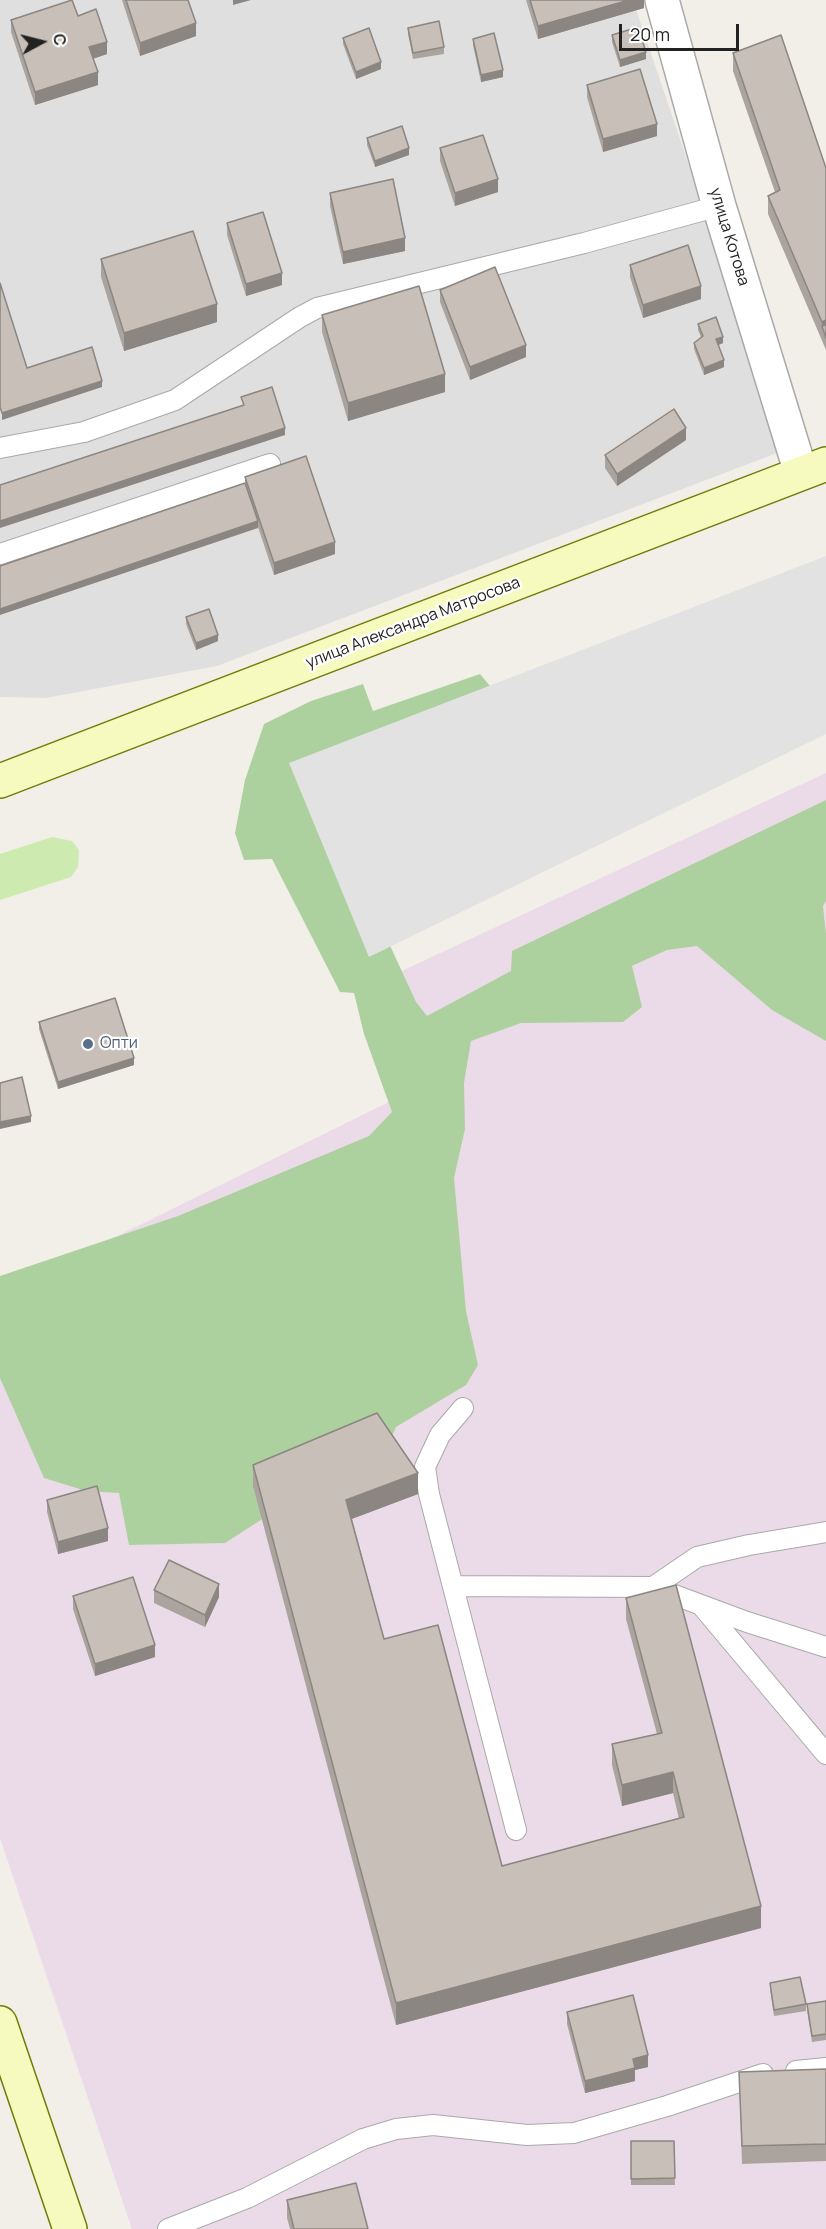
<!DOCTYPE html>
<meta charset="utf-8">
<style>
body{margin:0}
#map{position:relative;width:826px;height:2229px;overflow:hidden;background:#f2efe9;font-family:Manrope,sans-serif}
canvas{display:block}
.north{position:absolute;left:12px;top:12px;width:60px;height:60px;-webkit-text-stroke:4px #fff;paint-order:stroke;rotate:83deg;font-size:16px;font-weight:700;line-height:24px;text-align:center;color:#222}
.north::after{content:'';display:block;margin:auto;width:21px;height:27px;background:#222;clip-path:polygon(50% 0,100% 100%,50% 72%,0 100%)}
.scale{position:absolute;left:619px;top:24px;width:120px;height:27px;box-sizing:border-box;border:3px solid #222;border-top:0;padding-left:8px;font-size:18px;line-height:21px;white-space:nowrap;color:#222;-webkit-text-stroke:4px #fff;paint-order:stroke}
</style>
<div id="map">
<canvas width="826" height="2229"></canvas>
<div class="north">С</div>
<div class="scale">20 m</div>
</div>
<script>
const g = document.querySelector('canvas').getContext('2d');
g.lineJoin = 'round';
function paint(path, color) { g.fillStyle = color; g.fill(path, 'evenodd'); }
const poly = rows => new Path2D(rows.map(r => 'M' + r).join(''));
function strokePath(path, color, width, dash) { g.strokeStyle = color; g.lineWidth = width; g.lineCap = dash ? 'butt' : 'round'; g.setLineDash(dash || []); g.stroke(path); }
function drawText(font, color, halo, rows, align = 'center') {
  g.font = font + ' Manrope,sans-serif'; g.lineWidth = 4.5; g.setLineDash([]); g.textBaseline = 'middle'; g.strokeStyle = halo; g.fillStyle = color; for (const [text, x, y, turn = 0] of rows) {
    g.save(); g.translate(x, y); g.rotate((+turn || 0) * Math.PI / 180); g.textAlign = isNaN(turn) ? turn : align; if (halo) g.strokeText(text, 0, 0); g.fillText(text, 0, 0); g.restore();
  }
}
paint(poly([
 [0,0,633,0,785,450,217,666,46,698,0,697]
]), '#e0dfdf');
paint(poly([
 [826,773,826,2229,132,2229,0,1838,0,1294,427,1083,391,976]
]), '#ebdbe8');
paint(poly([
 [52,837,72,841,79,850,78,867,71,877,0,900,0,854]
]), '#cdebb0');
paint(poly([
 [480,674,495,692,370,902,416,1002,427,1016,511,971,512,951,826,800,826,901,823,906,826,934,826,1041,772,1010,697,946,667,950,632,966,642,1007,623,1022,521,1023,471,1041,464,1083,465,1129,454,1178,466,1311,478,1365,466,1385,396,1427,378,1467,309,1489,225,1543,129,1545,119,1493,86,1491,44,1478,0,1378,0,1276,178,1216,369,1136,392,1112,364,1034,354,993,340,992,272,859,244,860,235,833,245,780,264,724,311,701,363,684,373,711]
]), '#add19e');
paint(poly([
 [826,556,826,734,369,957,289,763]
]), '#e2e2e2');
const lane = poly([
 [0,448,84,432,175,400,300,317,317,308,584,243,719,206],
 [0,554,270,464],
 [463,1408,440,1435,425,1467,429,1494,516,1830],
 [453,1586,653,1587,747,1622,826,1647],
 [653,1587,697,1557,749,1545,826,1532],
 [702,1606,826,1754],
 [796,2071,826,2068],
 [168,2229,247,2198,363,2139,396,2129,433,2125,527,2135,574,2133,667,2106,763,2074]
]);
const street = poly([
 [662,0,719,206,801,473]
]);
const secondary = poly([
 [0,781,826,464],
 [0,2023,70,2229]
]);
strokePath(lane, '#a9a9a9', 22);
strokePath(street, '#a9a9a9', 36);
strokePath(secondary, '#707d05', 36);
strokePath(lane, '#fff', 20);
strokePath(street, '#fff', 33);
strokePath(secondary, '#f7fabf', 33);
paint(poly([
 [122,0,188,0,196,36,140,56],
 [526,0,644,0,644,8,538,39],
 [78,16,107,54,93,59,98,85,35,105,11,32,11,20],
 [408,28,444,47,444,54,413,59,408,34],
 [612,35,646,59,620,67,612,42],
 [343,38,381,69,356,79,343,44],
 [473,39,503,77,481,82,473,45],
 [733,53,826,168,826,350,768,214,768,196,775,192,733,71],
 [587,85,657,136,603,152,587,97],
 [367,138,409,155,375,167,367,145],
 [440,148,498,192,455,206,440,161],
 [330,193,405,251,343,264,330,206],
 [227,223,282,285,246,296,227,235],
 [101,259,217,322,124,351,101,277],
 [630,265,701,299,643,318,630,277],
 [440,290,526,357,470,380,440,302],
 [322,315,445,392,348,421,322,332],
 [698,324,723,343,718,345,724,367,704,375,694,349,694,343,701,337,698,330],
 [686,440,617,486,605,468,605,455],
 [245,477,335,554,274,575,258,527,258,528,245,483],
 [186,617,218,641,196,650,186,624],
 [39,1022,134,1065,58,1089,39,1029],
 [253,1465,418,1494,352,1519,384,1639,502,1866,679,1819,673,1793,622,1806,612,1765,612,1744,657,1734,626,1619,626,1598,761,1928,396,2025,253,1486],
 [47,1500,108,1541,58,1554,47,1512],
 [154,1590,219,1597,205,1627,154,1603],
 [73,1596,155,1657,95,1676,73,1609],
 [770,1983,806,2004,806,2011,774,2016,770,1989],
 [826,2001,826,2040,812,2042,807,2010,807,2004],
 [567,2012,648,2067,635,2070,635,2081,585,2093,567,2024],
 [826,2069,826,2161,742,2164,739,2072],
 [631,2141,674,2141,675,2185,631,2185],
 [287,2200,368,2229,290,2229,287,2218]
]), '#aba49e');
paint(poly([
 [233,0,251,0,233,5],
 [629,0,644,0,644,8,538,39,538,26],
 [196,23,196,36,140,56,140,43],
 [107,42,107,54,89,60,89,47],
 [646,52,646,59,620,67,620,60],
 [381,62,381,69,356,79,356,72],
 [503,70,503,77,481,82,481,75],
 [98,72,98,85,35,105,35,92],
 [657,124,657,136,603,152,603,139],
 [409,148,409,155,375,167,375,161],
 [498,179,498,192,455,206,455,193],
 [405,238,405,251,343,264,343,252],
 [282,273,282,285,246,296,246,284],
 [701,286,701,299,643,318,643,305],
 [217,304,217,322,124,351,124,333],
 [826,320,826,338,822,326,822,322],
 [723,337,723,343,716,346,716,339],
 [526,345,526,357,470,380,470,367],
 [724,360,724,367,704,375,704,368],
 [445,374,445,392,348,421,348,403],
 [102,381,102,387,2,420,2,413],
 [285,428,285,435,0,528,0,521],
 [686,428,686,440,617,486,617,474],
 [258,521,258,528,0,615,0,609],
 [335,542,335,554,274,575,274,563],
 [218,635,218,641,196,650,196,643],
 [134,1058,134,1065,58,1089,58,1082],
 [31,1116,31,1122,0,1129,0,1122],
 [418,1473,418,1494,346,1521,346,1500],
 [108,1528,108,1541,58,1554,58,1542],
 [219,1584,219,1597,205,1627,205,1615],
 [155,1645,155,1657,95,1676,95,1664],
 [673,1772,673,1793,622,1806,622,1785],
 [761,1906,761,1928,396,2025,396,2003],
 [648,2055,648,2067,635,2070,635,2081,585,2093,585,2081,633,2059]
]), '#8b8681');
const building = poly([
 [72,0,78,16,96,9,107,42,89,47,98,72,35,92,11,20,72,0],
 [126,0,188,0,196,23,140,43,126,0],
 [530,0,629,0,538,26,530,0],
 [439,21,444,47,413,53,408,28,439,21],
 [638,27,646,52,620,60,612,35,638,27],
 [369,28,381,62,356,72,343,38,369,28],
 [494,33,503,70,481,75,473,39,494,33],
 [781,35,826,168,826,320,822,322,768,196,780,190,733,53,781,35],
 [640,69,657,124,603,139,587,85,640,69],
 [402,126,409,148,375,161,367,138,402,126],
 [483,135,498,179,455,193,440,148,483,135],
 [393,179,405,238,343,252,330,193,393,179],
 [263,212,282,273,246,284,227,223,263,212],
 [193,231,217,304,124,333,101,259,193,231],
 [688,245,701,286,643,305,630,265,688,245],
 [495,267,526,345,470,367,440,290,495,267],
 [0,283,27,368,92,347,102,381,2,413,0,407,0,283],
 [419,286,445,374,348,403,322,315,419,286],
 [716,317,723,337,716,339,724,360,704,368,694,343,703,336,698,324,716,317],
 [826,325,826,338,822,326,826,325],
 [272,387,285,428,0,521,0,485,244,405,241,397,272,387],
 [674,409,686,428,617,474,605,455,674,409],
 [306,456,335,542,274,563,245,477,306,456],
 [245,483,258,521,0,609,0,566,245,483],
 [209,609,218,635,196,643,186,617,209,609],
 [115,998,134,1058,58,1082,39,1022,115,998],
 [22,1077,31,1116,0,1122,0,1083,22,1077],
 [377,1413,418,1473,346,1500,384,1639,438,1625,502,1866,684,1817,673,1772,622,1785,612,1744,662,1733,626,1598,676,1585,761,1906,396,2003,253,1465,377,1413],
 [97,1486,108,1528,58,1542,47,1500,97,1486],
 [169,1560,219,1584,205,1615,154,1590,169,1560],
 [133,1577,155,1645,95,1664,73,1596,133,1577],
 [800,1977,806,2004,774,2010,770,1983,800,1977],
 [633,1995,648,2055,633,2059,635,2068,585,2081,567,2012,633,1995],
 [826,2001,826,2034,812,2036,807,2004,826,2001],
 [826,2069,826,2144,742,2146,739,2072,826,2069],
 [631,2141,674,2141,675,2178,631,2179,631,2141],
 [356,2183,368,2229,294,2229,287,2200,356,2183]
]);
paint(building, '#c7bfb8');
strokePath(building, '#8b8681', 1.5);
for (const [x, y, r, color] of [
 [88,1044,6,"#5c6f8a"]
]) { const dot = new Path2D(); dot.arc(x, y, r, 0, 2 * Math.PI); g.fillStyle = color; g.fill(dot); strokePath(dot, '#fff', 2); }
drawText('16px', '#222', '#fff', [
 ["улица Котова",729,237,73],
 ["улица Александра Матросова",413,623,-21]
]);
drawText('16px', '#4e5e75', '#fff', [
 ["Опти",100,1044]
], 'left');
</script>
